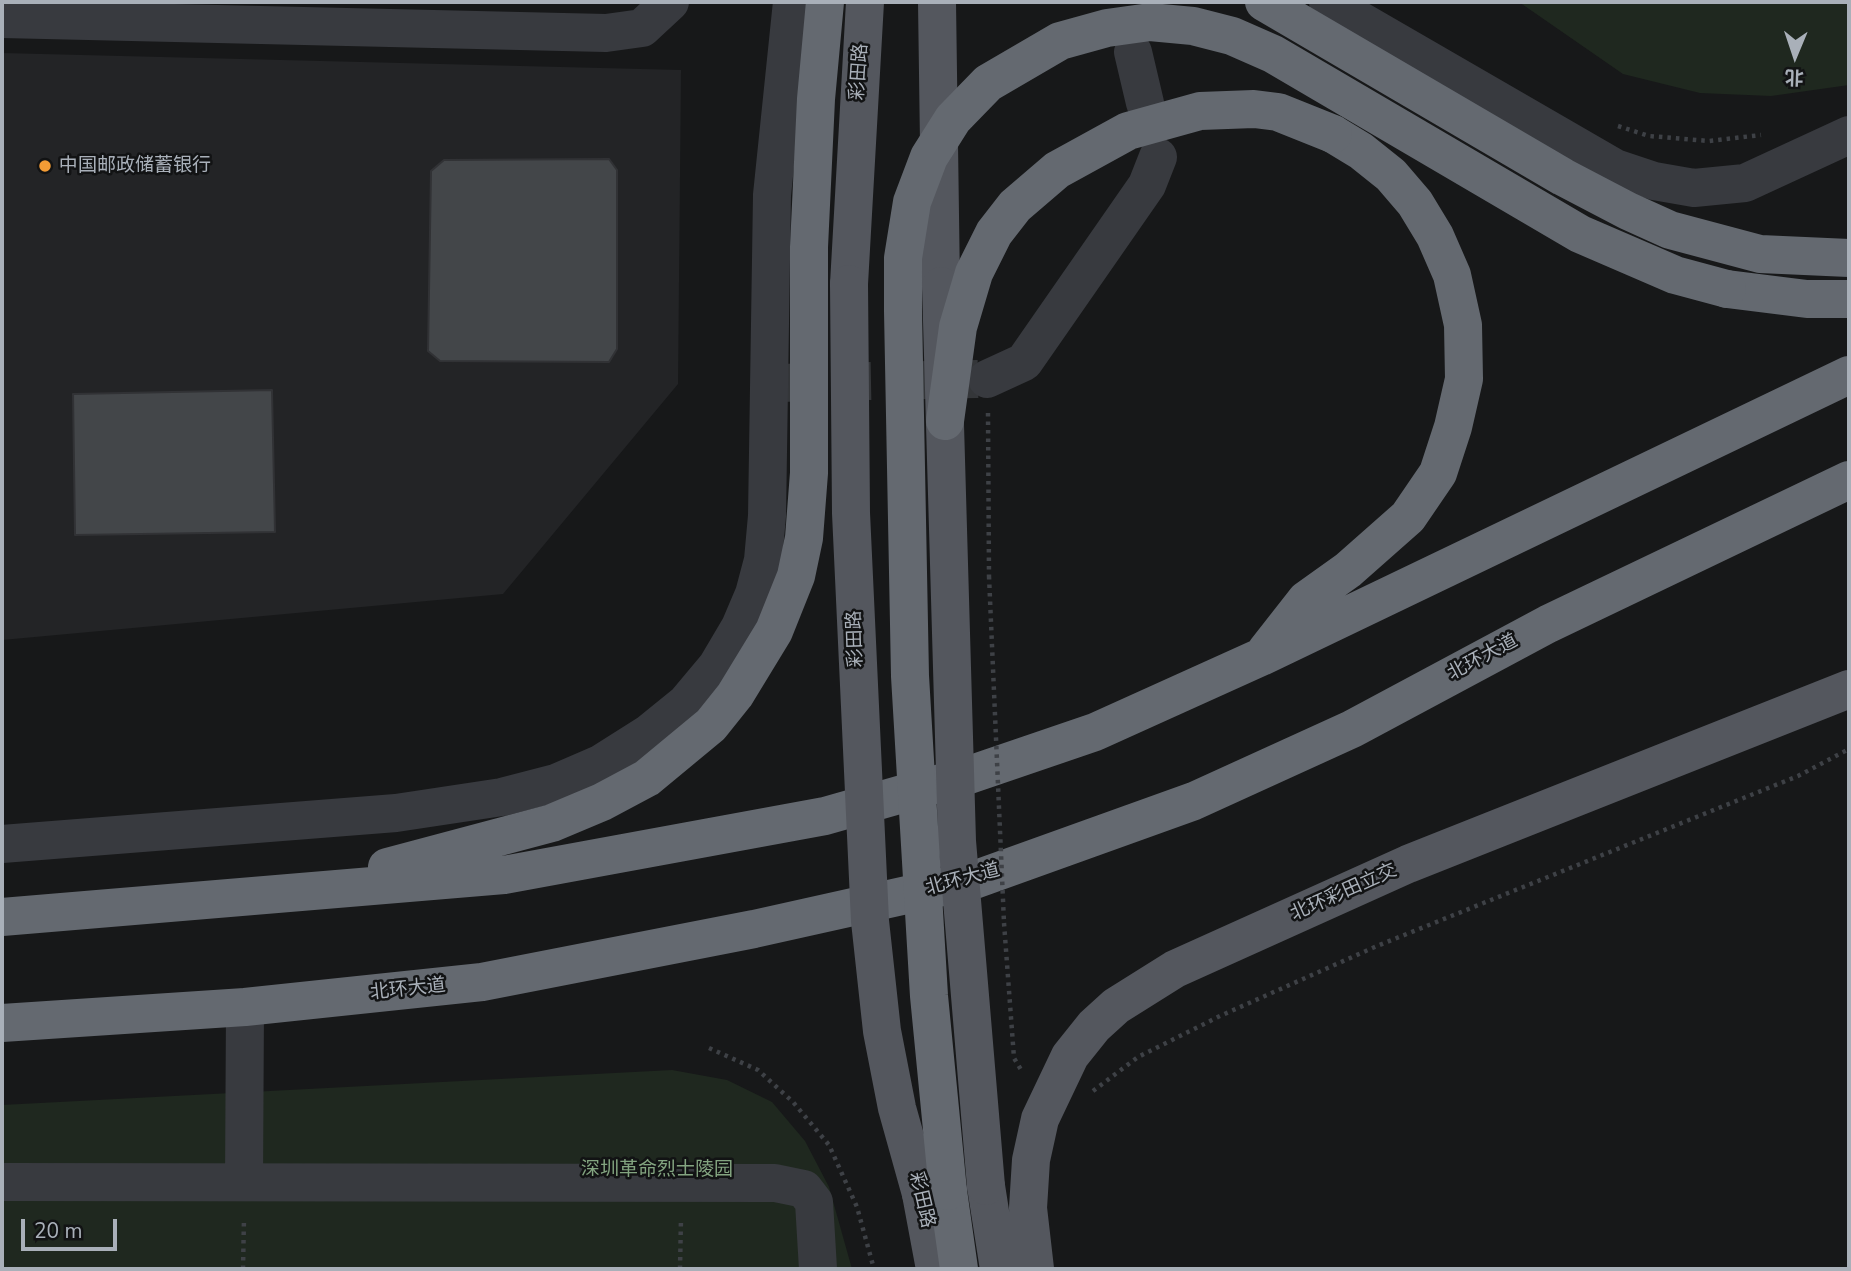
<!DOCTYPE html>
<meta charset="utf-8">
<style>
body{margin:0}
#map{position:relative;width:1851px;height:1271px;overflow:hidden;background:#171819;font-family:"Nunito Sans","Noto Sans SC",sans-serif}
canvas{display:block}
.frame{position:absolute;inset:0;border:4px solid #a9b0b9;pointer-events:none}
.north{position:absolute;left:1760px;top:21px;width:70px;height:70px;-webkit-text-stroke:5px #121314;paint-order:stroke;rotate:182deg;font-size:19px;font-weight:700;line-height:28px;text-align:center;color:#a9b0b9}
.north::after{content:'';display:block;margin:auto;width:24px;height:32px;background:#a9b0b9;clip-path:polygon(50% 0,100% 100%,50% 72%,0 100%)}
.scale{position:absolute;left:21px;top:1219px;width:96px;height:32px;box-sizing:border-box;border:4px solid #a9b0b9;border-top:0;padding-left:9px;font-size:21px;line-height:24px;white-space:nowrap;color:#a9b0b9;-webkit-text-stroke:5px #121314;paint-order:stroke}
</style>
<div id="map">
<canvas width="1851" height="1271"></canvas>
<div class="frame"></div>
<div class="north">北</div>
<div class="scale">20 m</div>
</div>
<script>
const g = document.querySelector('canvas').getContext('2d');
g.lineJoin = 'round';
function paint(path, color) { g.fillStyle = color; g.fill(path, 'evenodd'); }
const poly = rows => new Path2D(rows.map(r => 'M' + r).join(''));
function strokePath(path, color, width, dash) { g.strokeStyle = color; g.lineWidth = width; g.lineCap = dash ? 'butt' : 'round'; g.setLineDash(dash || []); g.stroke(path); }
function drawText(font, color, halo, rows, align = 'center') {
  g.font = font + ' "Nunito Sans","Noto Sans SC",sans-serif'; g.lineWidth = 5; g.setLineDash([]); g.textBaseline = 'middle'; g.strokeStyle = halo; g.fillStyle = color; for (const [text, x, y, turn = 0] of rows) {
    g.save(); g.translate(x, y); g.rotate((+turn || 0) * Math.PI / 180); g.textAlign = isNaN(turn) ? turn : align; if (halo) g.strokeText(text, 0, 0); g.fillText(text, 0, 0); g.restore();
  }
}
paint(poly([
 [2,53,681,70,678,384,503,594,2,640]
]), '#232426');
paint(poly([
 [1519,2,1849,2,1849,85,1771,96,1700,93,1623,74],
 [672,1070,727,1080,772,1102,805,1141,829,1187,852,1269,2,1269,2,1105]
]), '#1f281f');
const building = poly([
 [609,159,617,170,617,349,609,362,440,361,428,351,431,171,444,160,609,159],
 [272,390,275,532,75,535,73,394,272,390]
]);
paint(building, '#434649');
strokePath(building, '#313235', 2);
strokePath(poly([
 [776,383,978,379]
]), '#343639', 38, [38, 19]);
strokePath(poly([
 [1618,126,1649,136,1709,141,1761,135],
 [988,413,989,576],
 [1004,923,1014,1058,1023,1073],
 [709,1048,758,1070,793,1102,829,1145,857,1207,874,1269],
 [1093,1091,1138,1057,1220,1016,1377,946,1798,776,1849,749],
 [243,1269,244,1218],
 [680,1269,681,1218]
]), '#3e4146', 4.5, [3.5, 5]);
strokePath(poly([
 [1328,2,1615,168,1654,181,1694,188,1745,183,1849,135],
 [2,19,606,33,642,28,670,2],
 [1133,52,1145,103],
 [987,379,1024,362,1147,185,1158,157],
 [2,844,396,813,502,797,556,783,600,764,649,733,686,703,717,666,740,627,754,594,763,560,767,516,772,195,792,2],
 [2,1182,775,1183,804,1189,814,1202,818,1269],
 [244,1182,245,1007]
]), '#383a3f', 38);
strokePath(poly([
 [937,2,941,286],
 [849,284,865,2],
 [986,1186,999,1269],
 [921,1194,935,1269],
 [1035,1269,1028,1208,1031,1160,1040,1119,1070,1056,1094,1026,1116,1006,1175,969,1408,864,1849,689]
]), '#54575e', 38);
strokePath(poly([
 [1264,2,1563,177,1628,211,1670,230,1760,254,1849,258],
 [1727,289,1807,299,1849,299],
 [1266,651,1306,600,1348,570,1408,517,1438,473,1453,427,1464,379,1463,325,1452,275,1435,236,1415,203,1391,175,1361,151,1333,134],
 [387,867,552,823,602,802,647,778,711,725,735,695,774,631,796,576,804,538,809,473,809,247,816,99,825,2],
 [2,917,504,875,825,816,969,775,1095,732,1261,657,1849,375],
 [2,1023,245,1007,482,982,754,929,974,880,1194,801,1352,729,1548,624,1849,480],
 [948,1191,959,1269]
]), '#646970', 38);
strokePath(poly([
 [989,576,1004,923]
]), '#3e4146', 4.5, [3.5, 5]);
strokePath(poly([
 [849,284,851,513,870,921,882,1031,897,1108,921,1194],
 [941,286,957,841,986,1186]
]), '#54575e', 38);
strokePath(poly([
 [945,421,958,327,974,273,994,233,1015,206,1057,170,1128,131,1200,111,1254,109,1278,112,1333,134],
 [948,1191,929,996,910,676,903,311,903,258,912,202,929,157,953,119,988,83,1060,41,1107,28,1150,22,1193,26,1232,36,1273,54,1580,234,1675,275,1727,289]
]), '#646970', 38);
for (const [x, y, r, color] of [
 [45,166,7,"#f49c35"]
]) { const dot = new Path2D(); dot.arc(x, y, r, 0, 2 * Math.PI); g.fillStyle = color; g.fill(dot); strokePath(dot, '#121314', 2.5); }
drawText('19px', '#a9b0b9', '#121314', [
 ["彩田路",860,72,-86],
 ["彩田路",856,639,-92],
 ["北环大道",1483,658,-28],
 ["北环大道",963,880,-15],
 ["北环彩田立交",1344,893,-24],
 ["北环大道",408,990,-6],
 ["彩田路",921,1200,77]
]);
drawText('19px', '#a9b0b9', '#121314', [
 ["中国邮政储蓄银行",59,166]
], 'left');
drawText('19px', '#83a480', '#121314', [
 ["深圳革命烈士陵园",657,1170]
]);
</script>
